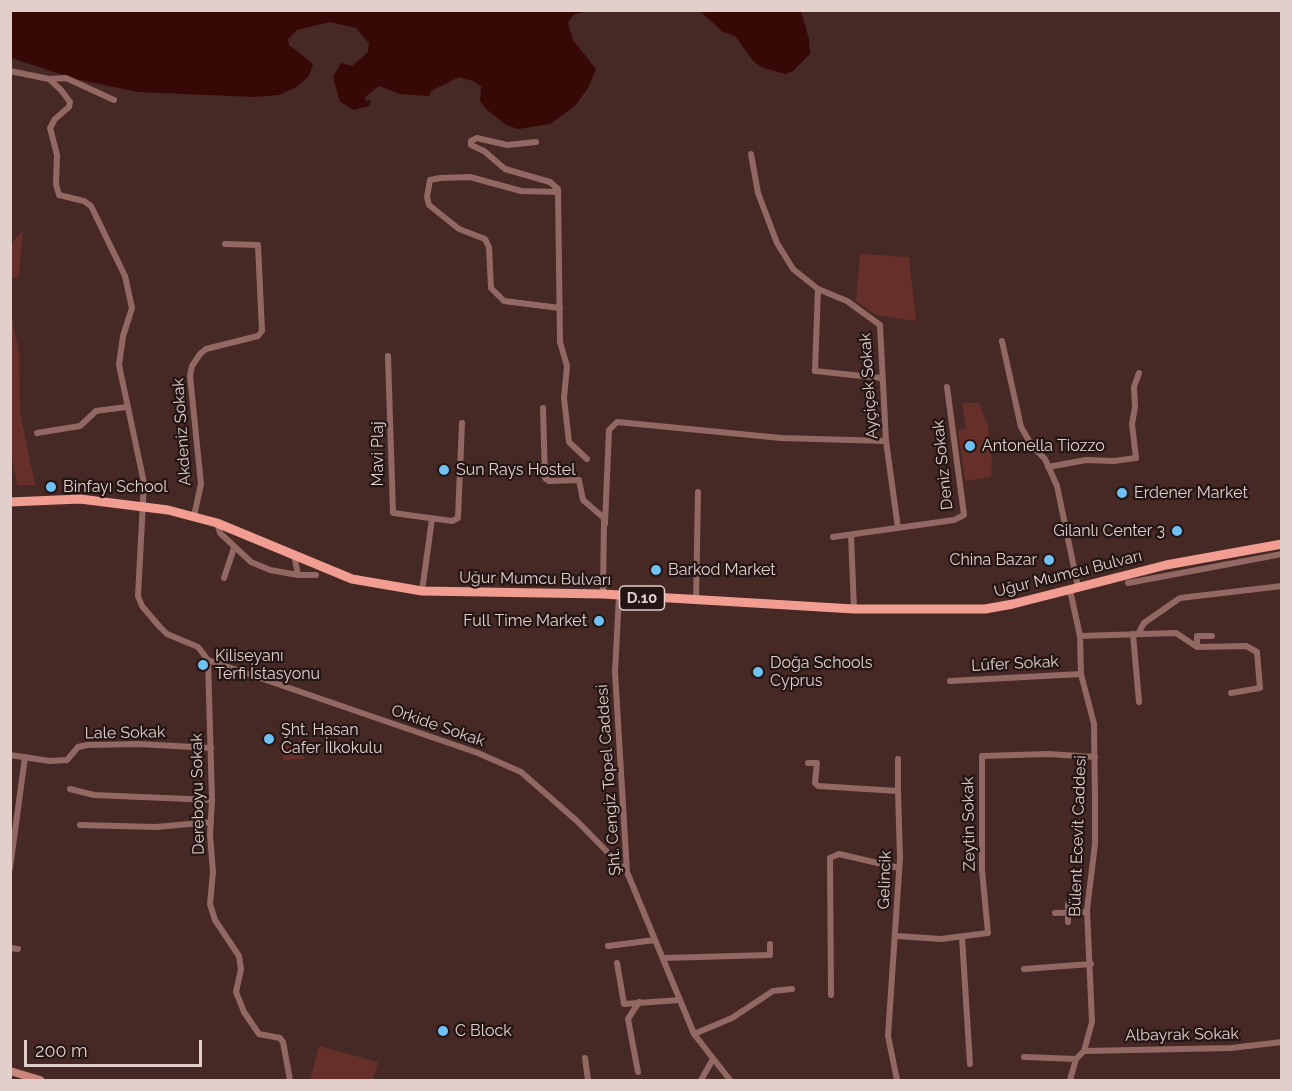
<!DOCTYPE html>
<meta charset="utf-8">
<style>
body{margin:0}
#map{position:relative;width:1292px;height:1091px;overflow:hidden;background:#462825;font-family:Raleway,sans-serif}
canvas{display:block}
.frame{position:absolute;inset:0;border:12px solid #e2cecb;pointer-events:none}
.scale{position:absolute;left:24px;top:1040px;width:178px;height:27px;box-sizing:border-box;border:3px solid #e2cecb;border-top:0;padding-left:8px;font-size:18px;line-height:21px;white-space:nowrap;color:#e2cecb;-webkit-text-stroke:4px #231514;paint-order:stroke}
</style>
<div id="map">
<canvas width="1292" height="1091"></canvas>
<div class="frame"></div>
<div class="scale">200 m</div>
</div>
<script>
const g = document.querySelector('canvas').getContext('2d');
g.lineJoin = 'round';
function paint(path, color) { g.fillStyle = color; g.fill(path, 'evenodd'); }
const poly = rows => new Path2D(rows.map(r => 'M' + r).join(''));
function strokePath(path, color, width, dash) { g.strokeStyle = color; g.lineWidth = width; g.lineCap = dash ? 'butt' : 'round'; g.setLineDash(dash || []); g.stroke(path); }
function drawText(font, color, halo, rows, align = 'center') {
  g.font = font + ' Raleway,sans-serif'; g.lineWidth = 4.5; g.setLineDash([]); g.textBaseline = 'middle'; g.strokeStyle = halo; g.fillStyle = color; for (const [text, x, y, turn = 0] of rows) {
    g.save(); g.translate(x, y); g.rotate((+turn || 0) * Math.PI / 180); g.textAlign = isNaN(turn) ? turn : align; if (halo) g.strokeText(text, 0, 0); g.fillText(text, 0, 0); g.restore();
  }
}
paint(poly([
 [23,230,19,276,11,279,11,244],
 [860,254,909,257,916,321,876,315,856,301],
 [10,308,19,353,20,411,35,485,17,485,11,452],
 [962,403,979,403,988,426,992,462,991,477,965,481,958,430,966,429],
 [303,745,304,759,283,760,283,746],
 [319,1046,378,1062,373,1080,310,1080]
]), '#672f29');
paint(poly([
 [10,11,586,11,573,15,568,23,573,40,596,69,588,88,575,106,550,124,518,129,506,125,486,109,480,101,481,86,473,81,459,77,431,91,429,96,400,94,379,86,365,97,366,101,371,100,369,106,354,110,340,102,333,77,341,63,352,66,368,52,369,43,356,28,330,22,297,30,288,39,289,45,313,64,309,76,297,87,279,95,254,97,138,92,76,79,11,58],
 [700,11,801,11,809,39,810,54,793,71,785,74,764,68,754,62,735,36,723,32]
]), '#360806');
strokePath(poly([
 [10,71,49,79,61,90,70,102,69,107,55,119,50,128,57,155,56,184,59,195,84,201,91,206,125,276,132,308,123,336,119,365,144,483,138,596,142,606,159,626,167,634,198,647,208,660,212,800,210,835,213,872,210,904,215,920,239,956,241,969,236,992,244,1012,259,1034,280,1038,283,1042,290,1080],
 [49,79,66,78,114,100],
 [536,142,507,145,477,138,471,141,471,145,484,151,505,169,550,182,558,189,560,342,567,366,564,398,569,442,587,459],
 [751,154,758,193,777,243,793,269,818,289,847,301,880,325,886,441,898,528],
 [558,192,521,191,470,177,440,178,430,180,427,197,429,205,459,229,485,239,489,247,491,288,504,301,560,308],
 [818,289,815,371,881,378],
 [1002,341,1021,427,1032,446,1045,459,1057,486,1078,587],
 [388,356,393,513,452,521,458,518,462,423],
 [543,408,545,478,549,481,579,480,583,500,604,518,603,594],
 [37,433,80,426,96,411,126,407],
 [1048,467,1086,460,1114,461,1136,458,1132,424,1135,407,1134,387,1139,373],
 [194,516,201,484,190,376,192,366,200,354,206,349,258,336,262,331,258,245,225,244],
 [217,523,220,533,251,562,270,570,298,575,316,575],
 [605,524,609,430,617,422,781,438,886,441],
 [851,535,854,609],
 [833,537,954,520,964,515,947,387],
 [294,555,298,575],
 [224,578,234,548],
 [1128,583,1282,554],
 [422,591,432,519],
 [619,596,615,672,627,872,694,1034,730,1080],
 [696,601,698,492],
 [1133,634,1139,702],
 [1138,634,1144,623,1180,598,1282,586],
 [1080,636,1176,633,1197,647,1246,646,1257,652,1260,688,1231,693],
 [1197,647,1197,636,1212,636],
 [208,660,478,753,521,772,577,821,627,872],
 [950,681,1081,674],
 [10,755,50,761,67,760,78,747,87,745,139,744,211,748],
 [898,759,898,791],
 [808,763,817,763,815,783,818,786,898,791,900,858,888,1036,897,1080],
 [70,789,94,795,212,800],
 [80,825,156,827,211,822],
 [10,868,25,757],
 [1068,904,1068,922],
 [1055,913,1087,912],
 [897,936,941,939,988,933,982,870,982,756,1048,754,1095,757],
 [962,937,970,1064],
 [608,946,655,940],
 [10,948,18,949],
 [663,958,770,955,770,944],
 [617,963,624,1004,680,1000],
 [1024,969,1091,964],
 [831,995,830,858,839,854,899,868],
 [694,1034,732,1018,773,991,792,989],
 [1084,1051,1231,1048,1282,1042],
 [1024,1057,1076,1059],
 [585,1058,588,1080],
 [638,1072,628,1019,639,1002],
 [701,1080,713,1059],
 [1070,1080,1076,1059,1084,1051,1092,1022,1087,910,1095,844,1095,799,1094,724,1081,674,1080,636,1070,590]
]), '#926863', 6);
strokePath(poly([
 [10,1071,40,1080]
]), '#c8867d', 8);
strokePath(poly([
 [10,502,80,499,168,510,217,523,352,579,422,591,603,594,854,609,985,609,1013,604,1166,565,1282,544]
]), '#f29d92', 9);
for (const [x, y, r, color] of [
 [970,446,6,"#70c1f4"],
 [444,470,6,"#70c1f4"],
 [51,487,6,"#70c1f4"],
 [1122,493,6,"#70c1f4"],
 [1177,531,6,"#70c1f4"],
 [1049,560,6,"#70c1f4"],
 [656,570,6,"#70c1f4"],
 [599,621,6,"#70c1f4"],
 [203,665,6,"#70c1f4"],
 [758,672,6,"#70c1f4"],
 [269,739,6,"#70c1f4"],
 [443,1031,6,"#70c1f4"]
]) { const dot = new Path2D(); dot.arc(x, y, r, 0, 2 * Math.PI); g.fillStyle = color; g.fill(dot); strokePath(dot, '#231514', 2); }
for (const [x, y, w] of [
 [642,598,45]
]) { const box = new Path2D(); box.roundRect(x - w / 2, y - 12, w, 24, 4.5); g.fillStyle = '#231514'; g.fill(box); strokePath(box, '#e2cecb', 1.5); }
drawText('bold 15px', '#e2cecb', null, [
 ["D.10",642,598]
]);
drawText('16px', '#e2cecb', '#231514', [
 ["Ayçiçek Sokak",869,386,-94],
 ["Akdeniz Sokak",182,432,-94],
 ["Mavi Plaj",378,454,-90],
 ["Deniz Sokak",943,465,-96],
 ["Uğur Mumcu Bulvarı",1068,574,-14],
 ["Uğur Mumcu Bulvarı",535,579,1],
 ["Lűfer Sokak",1015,664,-3],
 ["Orkide Sokak",438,726,19],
 ["Lale Sokak",125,733,-1],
 ["Şht. Cengiz Topel Caddesi",609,780,-94],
 ["Dereboyu Sokak",198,794,-91],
 ["Zeytin Sokak",969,824,-91],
 ["Bülent Ecevit Caddesi",1078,836,-88],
 ["Gelincik",885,880,-88],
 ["Albayrak Sokak",1182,1035,-1]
]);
drawText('16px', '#e2cecb', '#231514', [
 ["Antonella Tiozzo",982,446],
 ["Sun Rays Hostel",456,470],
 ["Binfayı School",63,487],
 ["Erdener Market",1134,493],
 ["Gilanlı Center 3",1165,531,"right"],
 ["China Bazar",1037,560,"right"],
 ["Barkod Market",668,570],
 ["Full Time Market",587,621,"right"],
 ["Kiliseyanı",215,656],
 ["Terfi İstasyonu",215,674],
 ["Doğa Schools",770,663],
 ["Cyprus",770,681],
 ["Şht. Hasan",281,730],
 ["Cafer İlkokulu",281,748],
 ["C Block",455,1031]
], 'left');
</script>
